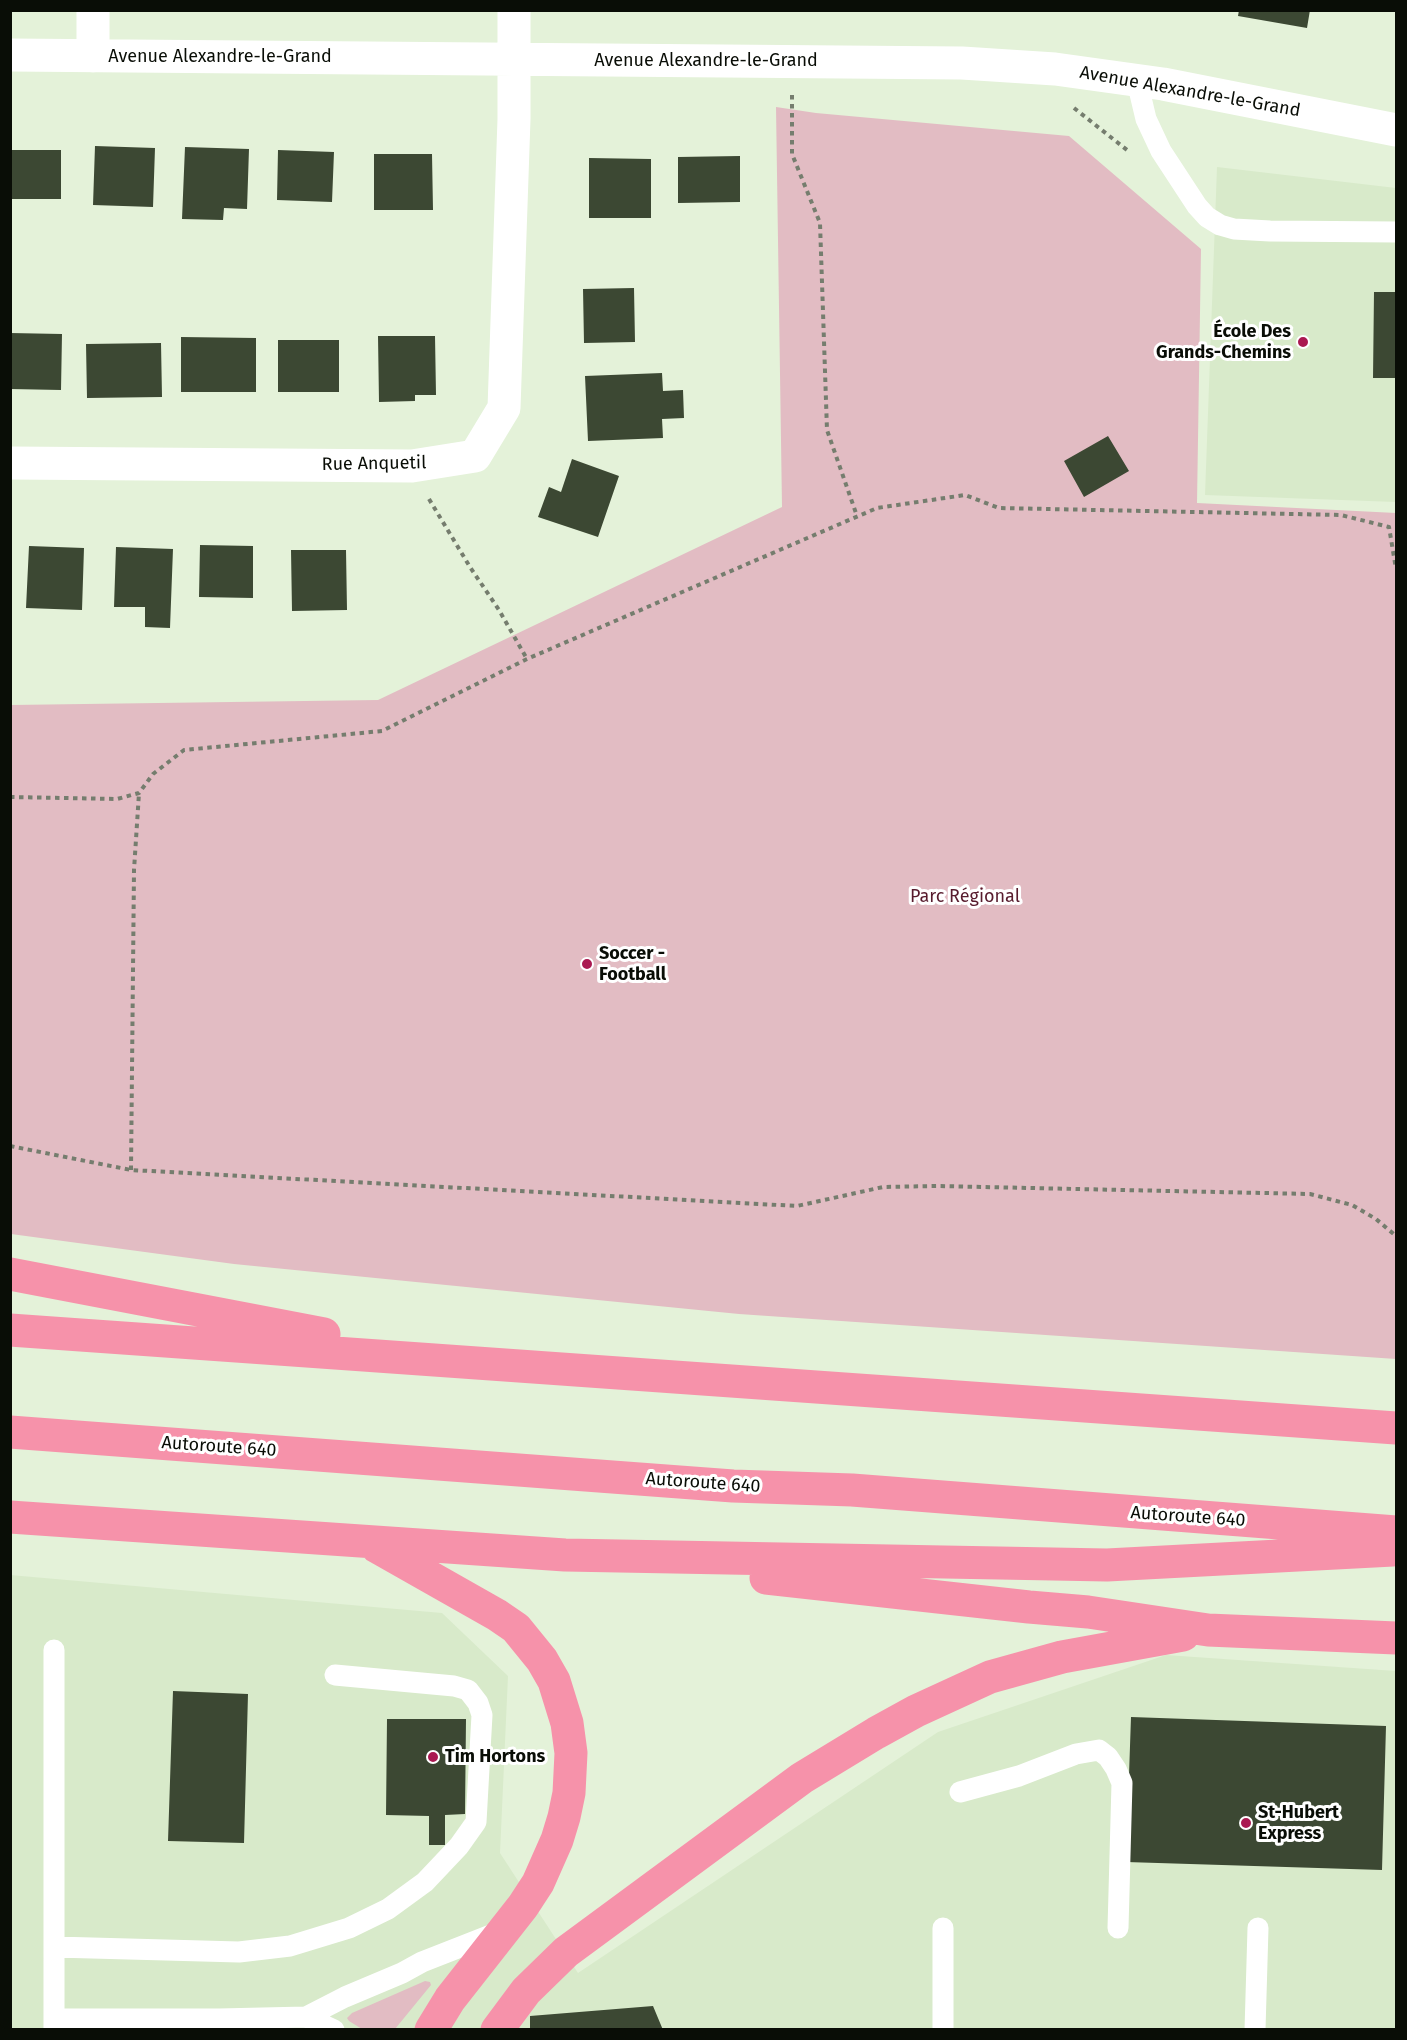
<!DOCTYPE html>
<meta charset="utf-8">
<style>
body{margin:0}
#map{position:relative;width:1407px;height:2040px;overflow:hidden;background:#e4f2d9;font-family:"Fira Sans",sans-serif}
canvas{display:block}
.frame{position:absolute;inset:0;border:12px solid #090d06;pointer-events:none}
</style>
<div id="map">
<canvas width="1407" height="2040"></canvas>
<div class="frame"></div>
</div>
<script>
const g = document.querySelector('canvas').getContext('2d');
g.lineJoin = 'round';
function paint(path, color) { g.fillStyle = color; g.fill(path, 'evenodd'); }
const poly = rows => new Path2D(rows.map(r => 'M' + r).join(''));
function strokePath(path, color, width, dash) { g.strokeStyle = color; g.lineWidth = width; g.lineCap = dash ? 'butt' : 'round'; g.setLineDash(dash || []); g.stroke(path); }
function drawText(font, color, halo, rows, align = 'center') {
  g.font = font + ' "Fira Sans",sans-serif'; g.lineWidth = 6; g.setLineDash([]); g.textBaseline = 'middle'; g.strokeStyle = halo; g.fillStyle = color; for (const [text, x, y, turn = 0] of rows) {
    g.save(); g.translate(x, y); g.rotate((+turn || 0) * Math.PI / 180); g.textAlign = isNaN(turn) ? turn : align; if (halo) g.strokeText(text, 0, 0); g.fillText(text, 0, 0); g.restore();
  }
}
paint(poly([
 [1217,167,1396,188,1396,502,1205,495],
 [10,1575,442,1613,508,1676,500,1853,578,1973,938,1732,1166,1655,1396,1671,1396,2029,11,2029]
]), '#d8eaca');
paint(poly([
 [776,107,816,113,1069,136,1201,249,1197,503,1396,513,1396,1359,739,1314,234,1264,11,1234,11,705,378,700,782,507],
 [425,1981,430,1982,431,1985,395,2029,362,2029,349,2021,347,2018,352,2013]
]), '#e2bcc3');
paint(poly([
 [1239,10,1310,10,1307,28,1238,16],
 [95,146,155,148,153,207,93,205],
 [185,147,249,149,247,209,224,208,223,220,182,219],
 [10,150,61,150,61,199,10,199],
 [278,150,334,152,332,202,277,200],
 [374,154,432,154,433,210,374,210],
 [740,156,740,202,678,203,678,157],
 [589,158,651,159,651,218,589,218],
 [634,288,635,342,584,343,583,289],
 [1374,292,1396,292,1396,378,1373,378],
 [10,333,62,334,61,390,10,389],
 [378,336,435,336,436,395,415,395,415,401,379,402],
 [181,337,256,338,256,392,181,392],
 [278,340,339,340,339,392,278,392],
 [161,343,162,397,87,398,86,344],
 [662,373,663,391,683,390,684,418,662,419,663,438,588,441,585,376],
 [1108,436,1129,471,1084,497,1064,461],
 [572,459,619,476,598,537,538,517,549,487,561,492],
 [200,545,253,546,253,598,199,597],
 [29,546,84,548,82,610,26,608],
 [116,547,173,549,170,628,145,627,145,607,114,607],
 [291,550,346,550,347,610,292,611],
 [173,1691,248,1694,244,1843,168,1841],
 [1131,1717,1386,1726,1382,1870,1126,1862],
 [387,1719,466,1719,465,1814,445,1815,445,1845,429,1845,429,1816,386,1815],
 [653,2006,663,2030,530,2030,530,2016]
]), '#3c4833');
strokePath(poly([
 [792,95,792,154,820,223,827,430,857,516],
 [1074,108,1127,150],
 [429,499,470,567,499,610,527,659],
 [10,797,117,799,139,793,153,774,184,750,382,731,527,659,877,508,965,495,999,508,1341,515,1389,527,1396,569],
 [10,1146,131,1170,797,1206,883,1187,937,1186,1310,1194,1352,1205,1376,1219,1396,1236],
 [131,1170,134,870,139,793]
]), '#757d6e', 4, [4.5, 4.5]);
strokePath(poly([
 [1137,81,1146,119,1161,151,1197,206,1207,217,1220,225,1234,229,1270,231,1396,232],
 [960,1792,1019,1776,1076,1754,1099,1750,1108,1757,1116,1769,1122,1783,1118,1928],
 [55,1947,239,1952,290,1946,349,1928,388,1909,425,1882,459,1846,476,1822,482,1715,478,1703,468,1690,454,1686,335,1675],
 [306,2017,334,2030],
 [55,2019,219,2019,306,2017,345,1997,402,1973,422,1962,501,1931],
 [54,2030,54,1650],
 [943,2030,943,1928],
 [1255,2030,1258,1928]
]), '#fff', 21);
strokePath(poly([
 [10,55,962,63,1055,69,1163,84,1396,130],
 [93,56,93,10],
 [10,463,412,466,475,456,504,408,514,119,514,10]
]), '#fff', 33);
strokePath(poly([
 [10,1274,324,1334],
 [10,1330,1396,1428],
 [10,1432,733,1486,852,1490,1396,1532],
 [10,1517,565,1555,1107,1565,1393,1550],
 [377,1547,497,1615,516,1628,542,1660,554,1681,567,1723,571,1753,569,1793,564,1817,557,1840,538,1883,523,1906,450,1999,431,2030],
 [766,1578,1029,1607,1088,1612,1208,1630,1396,1638],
 [497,2030,526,1991,566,1952,802,1778,876,1733,916,1711,990,1677,1062,1657,1183,1635]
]), '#f692aa', 33);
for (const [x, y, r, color] of [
 [1303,342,6,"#aa1951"],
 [587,964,6,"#aa1951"],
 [433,1757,6,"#aa1951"],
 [1246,1823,6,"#aa1951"]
]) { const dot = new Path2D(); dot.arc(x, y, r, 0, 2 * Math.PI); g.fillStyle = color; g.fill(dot); strokePath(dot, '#fff', 2); }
drawText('18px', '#090d06', '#fff', [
 ["Avenue Alexandre-le-Grand",220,57],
 ["Avenue Alexandre-le-Grand",706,61],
 ["Avenue Alexandre-le-Grand",1190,92,10],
 ["Rue Anquetil",374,464,-1],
 ["Autoroute 640",219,1447,4],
 ["Autoroute 640",703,1483,4],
 ["Autoroute 640",1188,1517,4]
]);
drawText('bold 18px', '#090d06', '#fff', [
 ["École Des",1291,332,"right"],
 ["Grands-Chemins",1291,353,"right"],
 ["Soccer -",599,954],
 ["Football",599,975],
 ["Tim Hortons",445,1757],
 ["St-Hubert",1258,1813],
 ["Express",1258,1834]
], 'left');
drawText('18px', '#581c2e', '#fff', [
 ["Parc Régional",965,897]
]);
</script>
